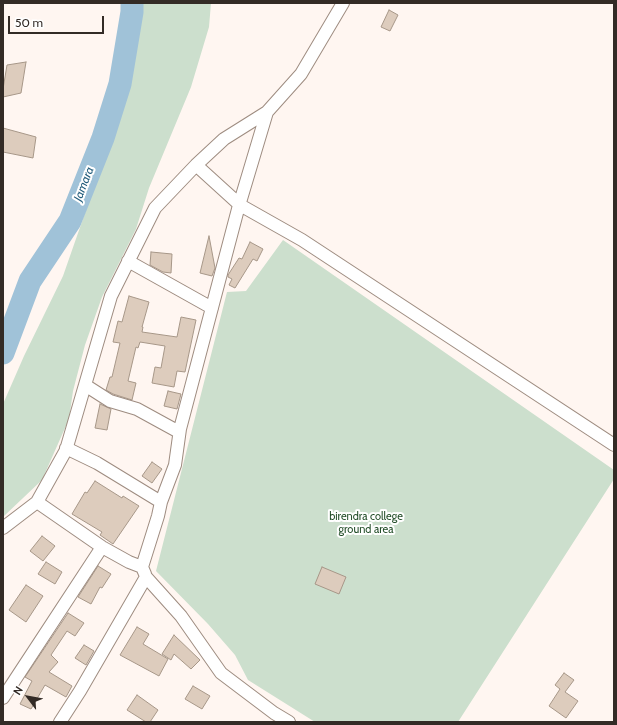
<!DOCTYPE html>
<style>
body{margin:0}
#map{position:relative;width:617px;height:725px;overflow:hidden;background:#fff6f1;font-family:Cabin,sans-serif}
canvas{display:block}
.frame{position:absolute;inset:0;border:4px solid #332b26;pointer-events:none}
.north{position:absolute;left:8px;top:677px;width:40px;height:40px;-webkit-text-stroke:3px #fff;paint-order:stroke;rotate:302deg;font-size:11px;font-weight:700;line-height:16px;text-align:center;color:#332b26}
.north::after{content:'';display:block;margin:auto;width:14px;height:18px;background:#332b26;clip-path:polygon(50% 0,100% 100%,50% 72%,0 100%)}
.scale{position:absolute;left:8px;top:16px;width:96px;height:18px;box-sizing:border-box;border:2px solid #332b26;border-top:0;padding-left:5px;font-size:12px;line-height:14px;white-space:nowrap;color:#332b26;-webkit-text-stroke:3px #fff;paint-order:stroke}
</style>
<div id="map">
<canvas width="617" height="725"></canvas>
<div class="frame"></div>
<div class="north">N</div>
<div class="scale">50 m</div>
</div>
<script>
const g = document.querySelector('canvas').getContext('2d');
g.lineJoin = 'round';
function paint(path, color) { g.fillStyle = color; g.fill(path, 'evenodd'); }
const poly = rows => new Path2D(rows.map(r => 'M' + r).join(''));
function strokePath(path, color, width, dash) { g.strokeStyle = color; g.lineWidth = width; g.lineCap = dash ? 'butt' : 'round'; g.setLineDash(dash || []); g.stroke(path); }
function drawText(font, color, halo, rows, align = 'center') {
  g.font = font + ' Cabin,sans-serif'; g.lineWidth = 4; g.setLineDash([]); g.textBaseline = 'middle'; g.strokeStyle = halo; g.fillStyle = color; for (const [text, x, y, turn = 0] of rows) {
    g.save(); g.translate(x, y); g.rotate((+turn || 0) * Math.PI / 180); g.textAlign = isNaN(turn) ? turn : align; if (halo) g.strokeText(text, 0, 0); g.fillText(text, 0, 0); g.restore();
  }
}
paint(poly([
 [140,3,211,3,209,27,191,87,149,188,136,229,102,297,85,345,73,391,69,419,42,480,3,517,3,404,24,356,63,276,113,133,131,66],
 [283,240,614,470,614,479,458,722,315,722,248,680,235,655,208,624,156,571,227,292,246,291]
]), '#ccdfcd');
strokePath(poly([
 [3,353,30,281,70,221,103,138,120,84,132,12,132,3]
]), '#a0c2d8', 23);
const building = poly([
 [389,10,398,15,390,31,381,27,389,10],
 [26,62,21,93,3,97,3,89,7,65,26,62],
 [3,128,36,137,33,158,3,152,3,128],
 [209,236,215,268,212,276,200,273,209,236],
 [250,242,263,249,257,261,253,259,235,288,229,285,232,279,228,277,228,275,239,258,242,259,250,242],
 [151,252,172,254,171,273,163,272,150,265,151,252],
 [129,296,149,302,142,327,143,327,142,332,177,337,181,317,196,320,185,372,177,371,174,387,152,383,155,367,161,368,165,346,140,342,138,348,136,347,128,381,136,383,132,400,113,394,106,390,110,377,112,377,120,343,113,342,118,321,122,322,129,296],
 [168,391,181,394,177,409,164,406,168,391],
 [100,404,111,409,107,430,95,428,100,404],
 [152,462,162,469,152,483,142,476,152,462],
 [95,481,122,498,123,496,139,506,113,544,100,535,102,532,72,514,85,492,87,493,95,481],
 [42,536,55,546,43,561,30,551,42,536],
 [46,562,62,572,55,584,38,574,46,562],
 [98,566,111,574,102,588,100,587,91,604,78,597,98,566],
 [322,567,346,577,339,594,315,584,322,567],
 [26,585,43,596,26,622,9,610,26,585],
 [68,613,84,623,75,636,67,631,51,655,58,662,49,672,72,686,66,697,45,685,31,709,20,704,32,681,25,677,68,613],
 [137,627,149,634,143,644,168,659,159,676,120,655,137,627],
 [174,635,200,660,191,669,174,654,171,660,162,654,174,635],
 [84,645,94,651,86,665,75,658,84,645],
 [564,673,574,680,565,692,578,701,566,718,549,706,560,689,555,685,564,673],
 [193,686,210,696,202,709,185,699,193,686],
 [137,695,158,710,150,722,146,722,127,710,137,695]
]);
paint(building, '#ddccbd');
strokePath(building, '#a79788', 1);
const minor = poly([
 [196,165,240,205,302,240,614,445],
 [128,261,212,308],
 [85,385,110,401,137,409,179,432],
 [66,448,97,463,161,502,158,516,142,567],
 [37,502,102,547,129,562,142,567,145,574],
 [161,502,175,465,180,429,238,209,267,112],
 [3,528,37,502,66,450,111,296,155,208,196,165,224,139,267,112,301,74,343,3],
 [3,698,102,547],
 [60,722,80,691,146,577,181,616,221,673,274,713,289,722]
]);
strokePath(minor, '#9e8c80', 14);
strokePath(minor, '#fff', 12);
drawText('11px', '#214c27', '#fff', [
 ["birendra college",366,517],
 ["ground area",366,530]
]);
drawText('italic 12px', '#235d7c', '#fff', [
 ["Jamara",84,184,-69]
]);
</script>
